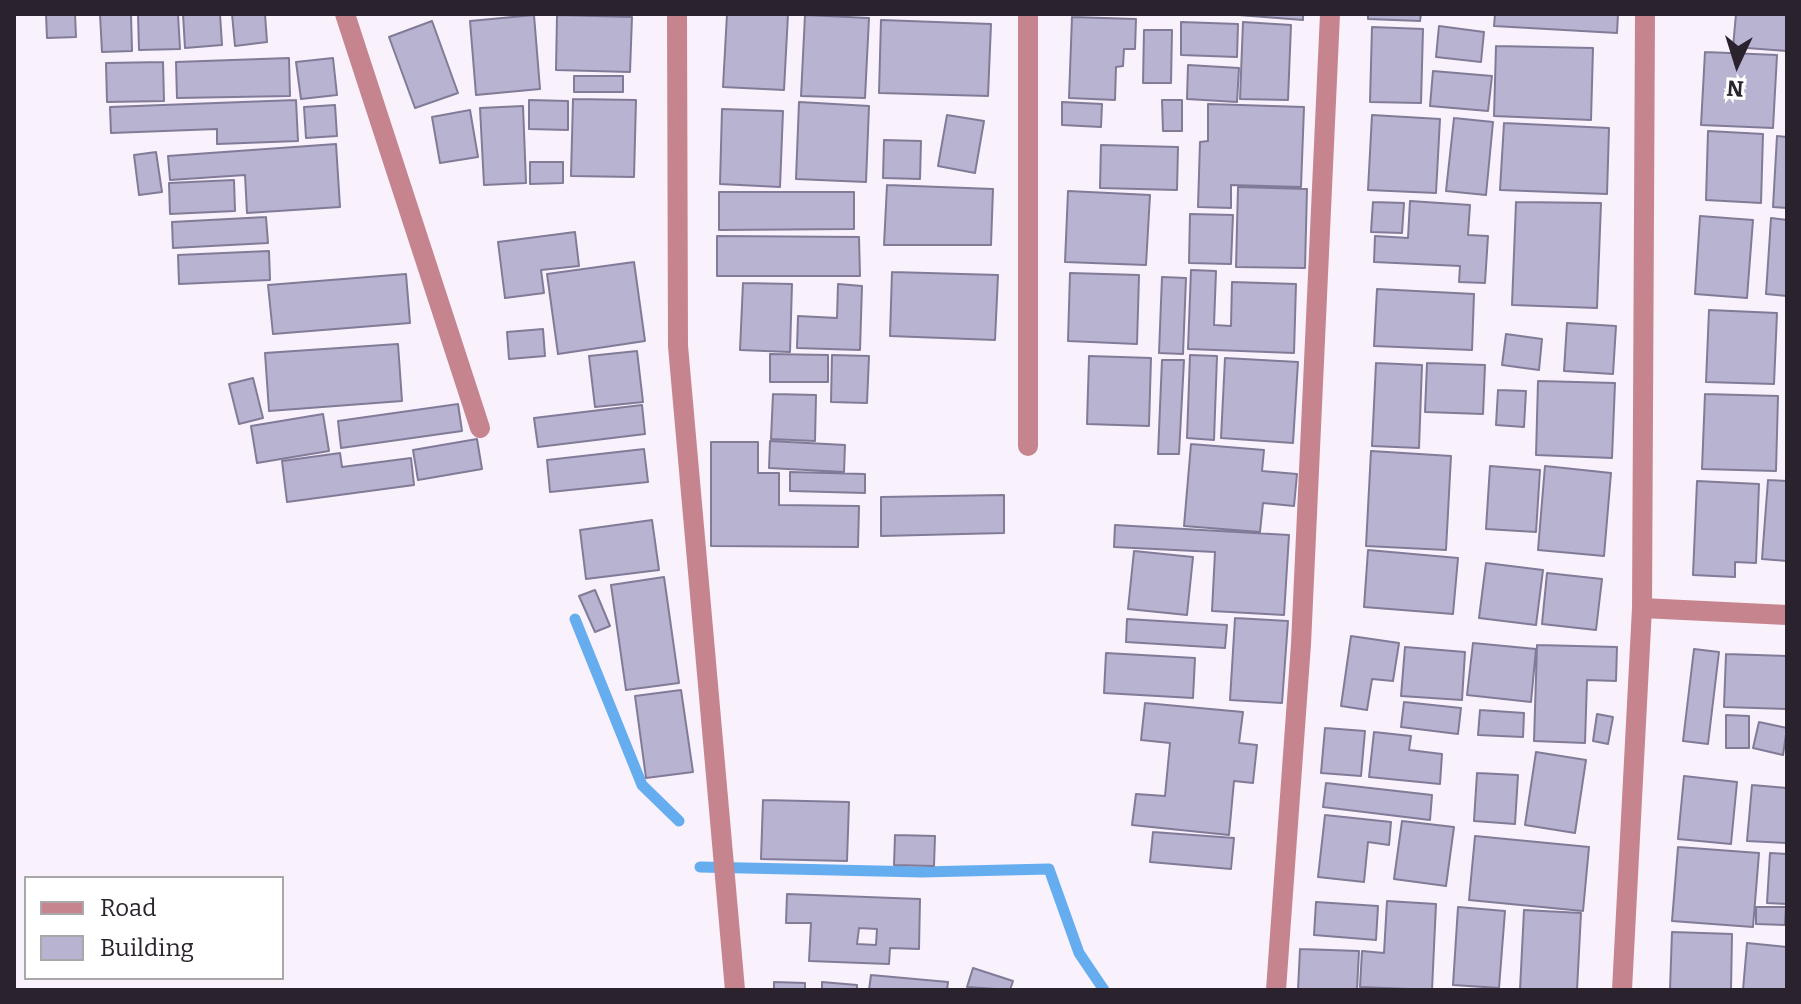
<!DOCTYPE html>
<style>
body{margin:0}
#map{position:relative;width:1801px;height:1004px;overflow:hidden;background:#f9f1fc;font-family:Bitter,serif}
canvas{display:block}
.frame{position:absolute;inset:0;border:16px solid #2a232d;pointer-events:none}
.legend{position:absolute;left:24px;top:876px;width:260px;height:104px;box-sizing:border-box;background:#fff;border:2px solid #aaa7ab;margin:0;padding:10px 14px;list-style:none;font-size:24px;color:#2a232d}
.legend li{display:flex;align-items:center;gap:16px;height:40px}
.legend b{width:40px;border:2px solid #aaa7ab}
.north{position:absolute;left:1697px;top:24px;width:80px;height:80px;-webkit-text-stroke:6px #fff;paint-order:stroke;rotate:184deg;font-size:22px;font-weight:700;line-height:32px;text-align:center;color:#2a232d}
.north::after{content:'';display:block;margin:auto;width:28px;height:36px;background:#2a232d;clip-path:polygon(50% 0,100% 100%,50% 72%,0 100%)}
</style>
<div id="map">
<canvas width="1801" height="1004"></canvas>
<div class="frame"></div>
<ul class="legend">
<li><b style="height:10px;background:#c6858e"></b>Road</li>
<li><b style="height:22px;background:#b9b3d2"></b>Building</li>
</ul>
<div class="north">N</div>
</div>
<script>
const g = document.querySelector('canvas').getContext('2d');
g.lineJoin = 'round';
const poly = rows => new Path2D(rows.map(r => 'M' + r).join(''));
function strokePath(path, color, width, dash) { g.strokeStyle = color; g.lineWidth = width; g.lineCap = dash ? 'butt' : 'round'; g.setLineDash(dash || []); g.stroke(path); }
function paint(path, color) { g.fillStyle = color; g.fill(path, 'evenodd'); }
strokePath(poly([
 [575,619,642,785,679,821],
 [700,867,922,872,1049,869,1079,953,1104,990]
]), '#65adef', 11);
const building = poly([
 [46,14,75,14,76,37,47,38,46,14],
 [100,14,131,14,132,51,102,52,100,14],
 [138,14,178,14,180,49,139,50,138,14],
 [183,14,220,14,222,45,185,48,183,14],
 [232,14,265,14,267,42,235,46,232,14],
 [727,14,788,14,784,90,723,87,727,14],
 [1226,14,1303,14,1303,20,1226,14],
 [1368,14,1421,14,1420,21,1368,19,1368,14],
 [1495,14,1618,14,1617,33,1494,26,1495,14],
 [1736,14,1787,14,1787,51,1733,47,1736,14],
 [534,15,540,89,476,95,470,21,534,15],
 [557,15,632,17,630,72,556,70,557,15],
 [805,15,869,18,865,98,801,96,805,15],
 [1072,17,1136,19,1135,49,1124,49,1123,66,1116,67,1115,100,1069,98,1072,17],
 [881,20,991,24,988,96,879,93,881,20],
 [432,21,458,93,415,108,389,37,432,21],
 [1181,22,1238,24,1237,57,1181,55,1181,22],
 [1243,22,1291,25,1288,100,1240,99,1243,22],
 [1439,26,1484,32,1481,62,1436,57,1439,26],
 [1372,27,1423,29,1421,103,1370,102,1372,27],
 [1144,30,1172,30,1171,83,1143,83,1144,30],
 [1496,46,1593,48,1591,120,1494,116,1496,46],
 [1705,52,1777,55,1773,128,1701,125,1705,52],
 [289,58,290,96,177,98,176,62,289,58],
 [333,58,337,95,301,99,296,62,333,58],
 [163,62,164,101,107,102,106,63,163,62],
 [1188,65,1239,68,1237,102,1187,99,1188,65],
 [1433,71,1492,76,1488,111,1430,106,1433,71],
 [574,76,623,76,623,92,574,92,574,76],
 [573,99,636,100,634,177,571,176,573,99],
 [296,100,298,141,217,144,217,129,111,133,110,107,296,100],
 [529,100,568,101,568,130,529,129,529,100],
 [1162,100,1182,100,1182,131,1163,131,1162,100],
 [799,102,869,106,866,182,796,179,799,102],
 [1062,102,1102,104,1101,127,1062,125,1062,102],
 [1208,104,1304,107,1301,187,1231,185,1231,208,1198,207,1200,142,1208,141,1208,104],
 [335,105,337,136,306,138,304,107,335,105],
 [523,106,526,183,484,185,480,108,523,106],
 [722,109,783,111,780,187,720,184,722,109],
 [470,110,478,157,440,163,432,117,470,110],
 [947,115,984,121,975,173,938,166,947,115],
 [1372,115,1440,119,1436,193,1368,190,1372,115],
 [1454,118,1493,122,1486,195,1446,191,1454,118],
 [1504,123,1609,128,1607,194,1500,190,1504,123],
 [1708,131,1763,134,1761,203,1706,200,1708,131],
 [1777,136,1787,137,1787,208,1773,207,1777,136],
 [884,140,921,141,920,179,883,178,884,140],
 [336,144,340,207,247,213,245,175,170,180,168,156,336,144],
 [1101,145,1178,147,1177,190,1100,188,1101,145],
 [156,152,162,192,139,195,134,155,156,152],
 [530,162,563,162,563,183,530,184,530,162],
 [234,180,235,211,170,214,169,183,234,180],
 [887,185,993,189,991,245,884,245,887,185],
 [1238,187,1307,189,1305,268,1236,267,1238,187],
 [1068,191,1150,195,1146,265,1065,262,1068,191],
 [719,192,854,192,854,229,719,230,719,192],
 [1410,201,1470,205,1468,235,1488,236,1485,283,1459,282,1460,266,1374,262,1375,236,1408,238,1410,201],
 [1373,202,1404,203,1402,233,1371,232,1373,202],
 [1516,202,1601,203,1597,308,1512,305,1516,202],
 [1190,214,1233,215,1231,264,1189,263,1190,214],
 [1700,216,1753,220,1747,298,1695,294,1700,216],
 [266,217,268,243,173,248,172,222,266,217],
 [1771,218,1787,220,1787,296,1766,294,1771,218],
 [575,232,579,266,541,270,544,293,505,298,498,242,575,232],
 [717,236,859,237,860,276,717,276,717,236],
 [269,251,270,280,179,284,178,255,269,251],
 [634,262,645,341,558,354,547,274,634,262],
 [1191,270,1216,271,1214,325,1231,326,1232,282,1296,284,1294,353,1188,349,1191,270],
 [892,272,998,275,995,340,890,336,892,272],
 [1070,273,1139,275,1137,344,1068,341,1070,273],
 [406,274,410,323,273,334,268,285,406,274],
 [1162,277,1186,278,1183,354,1159,353,1162,277],
 [743,283,792,284,790,352,740,350,743,283],
 [838,284,862,286,860,350,797,348,798,316,837,318,838,284],
 [1377,289,1474,294,1472,350,1374,346,1377,289],
 [1709,310,1777,313,1774,384,1706,382,1709,310],
 [1567,323,1616,326,1613,374,1564,371,1567,323],
 [543,329,545,356,509,359,507,332,543,329],
 [1506,334,1542,339,1539,370,1502,365,1506,334],
 [398,344,402,401,269,411,265,353,398,344],
 [637,351,643,402,595,407,589,356,637,351],
 [770,354,828,355,828,382,770,382,770,354],
 [832,355,869,356,867,403,831,402,832,355],
 [1190,355,1217,356,1214,440,1187,438,1190,355],
 [1089,356,1151,358,1149,426,1087,424,1089,356],
 [1225,358,1298,362,1293,443,1221,438,1225,358],
 [1162,360,1184,360,1179,454,1158,454,1162,360],
 [1376,363,1422,365,1419,448,1372,446,1376,363],
 [1427,363,1485,365,1483,414,1425,412,1427,363],
 [253,378,263,418,239,424,229,384,253,378],
 [1538,381,1615,383,1612,458,1536,455,1538,381],
 [1498,390,1526,391,1524,427,1496,425,1498,390],
 [773,394,816,395,815,441,771,439,773,394],
 [1705,394,1778,396,1776,471,1702,469,1705,394],
 [458,404,462,431,341,448,338,421,458,404],
 [642,405,645,434,538,447,534,418,642,405],
 [323,414,329,451,257,463,251,426,323,414],
 [477,439,482,469,418,480,413,450,477,439],
 [770,441,845,445,844,472,769,468,770,441],
 [711,442,758,442,758,473,779,473,779,505,859,506,858,547,711,546,711,442],
 [1191,444,1264,450,1262,471,1297,474,1294,506,1263,503,1260,532,1184,526,1191,444],
 [644,449,648,482,550,492,547,460,644,449],
 [1371,451,1451,456,1446,550,1366,546,1371,451],
 [340,453,342,467,411,458,414,485,287,502,282,461,340,453],
 [1490,466,1540,470,1536,532,1486,529,1490,466],
 [1545,466,1611,473,1604,556,1538,550,1545,466],
 [790,472,865,474,865,493,790,491,790,472],
 [1768,480,1787,481,1787,561,1762,559,1768,480],
 [1697,481,1759,484,1756,563,1735,562,1735,577,1693,575,1697,481],
 [1004,495,1004,533,881,536,881,497,1004,495],
 [652,520,659,570,586,579,580,530,652,520],
 [1115,525,1289,535,1284,615,1212,611,1215,552,1114,547,1115,525],
 [1368,550,1458,558,1453,614,1364,607,1368,550],
 [1134,551,1193,557,1187,615,1128,609,1134,551],
 [1486,563,1543,570,1536,625,1479,618,1486,563],
 [1547,573,1602,579,1596,630,1542,624,1547,573],
 [664,577,679,683,626,690,611,585,664,577],
 [595,590,610,626,595,632,579,596,595,590],
 [1235,618,1288,621,1282,703,1230,700,1235,618],
 [1127,619,1227,625,1225,648,1126,642,1127,619],
 [1351,636,1399,643,1393,681,1372,679,1367,710,1341,706,1351,636],
 [1473,643,1536,649,1531,702,1467,695,1473,643],
 [1537,645,1617,647,1616,681,1587,680,1585,743,1534,741,1537,645],
 [1405,647,1465,652,1462,700,1401,696,1405,647],
 [1694,649,1719,652,1708,744,1683,741,1694,649],
 [1106,653,1195,658,1193,698,1104,693,1106,653],
 [1726,654,1787,656,1787,709,1724,707,1726,654],
 [681,690,693,772,646,778,635,696,681,690],
 [1404,702,1461,708,1458,734,1401,727,1404,702],
 [1145,703,1243,712,1239,743,1257,745,1253,783,1234,781,1229,835,1132,825,1136,794,1165,796,1170,743,1141,740,1145,703],
 [1480,710,1524,713,1523,737,1478,735,1480,710],
 [1597,714,1613,717,1608,744,1593,741,1597,714],
 [1726,715,1749,716,1749,748,1726,748,1726,715],
 [1759,722,1787,728,1783,755,1753,748,1759,722],
 [1325,728,1365,731,1361,776,1321,773,1325,728],
 [1374,732,1411,736,1409,750,1442,754,1440,784,1369,777,1374,732],
 [1536,752,1586,760,1575,833,1525,825,1536,752],
 [1477,773,1518,775,1515,824,1474,821,1477,773],
 [1684,776,1737,782,1731,844,1678,839,1684,776],
 [1326,783,1432,795,1430,820,1323,807,1326,783],
 [1752,785,1787,788,1787,843,1747,841,1752,785],
 [763,800,849,802,847,861,761,859,763,800],
 [1325,815,1391,822,1389,845,1368,842,1364,882,1318,877,1325,815],
 [1402,821,1454,827,1446,886,1394,879,1402,821],
 [1153,832,1234,838,1231,869,1150,862,1153,832],
 [895,835,935,836,934,866,894,865,895,835],
 [1475,836,1589,847,1583,911,1469,900,1475,836],
 [1678,847,1759,853,1753,927,1672,921,1678,847],
 [1770,853,1787,854,1787,904,1767,903,1770,853],
 [787,894,920,899,919,949,890,948,889,964,809,961,811,923,786,923,787,894],
 [859,928,877,929,876,945,857,944,859,928],
 [1387,901,1436,904,1432,990,1360,987,1362,951,1384,953,1387,901],
 [1316,902,1378,906,1376,940,1314,935,1316,902],
 [1458,907,1505,911,1499,988,1453,985,1458,907],
 [1756,907,1786,907,1785,925,1756,924,1756,907],
 [1524,910,1581,913,1577,990,1520,990,1524,910],
 [1672,932,1732,934,1731,990,1670,990,1672,932],
 [1747,943,1787,947,1787,990,1743,990,1747,943],
 [1300,949,1359,951,1357,990,1298,990,1300,949],
 [973,968,1013,981,1010,990,967,987,973,968],
 [871,975,948,982,947,990,869,990,871,975],
 [774,982,805,983,805,990,774,990,774,982],
 [822,982,857,985,857,990,822,990,822,982]
]);
paint(building, '#b9b3d2');
strokePath(building, '#817b98', 2);
strokePath(poly([
 [345,14,480,428],
 [677,14,678,346,735,990],
 [1028,446,1028,14],
 [1642,608,1787,615],
 [1276,990,1301,644,1330,14],
 [1622,990,1642,608,1645,14]
]), '#c6858e', 20);
</script>
